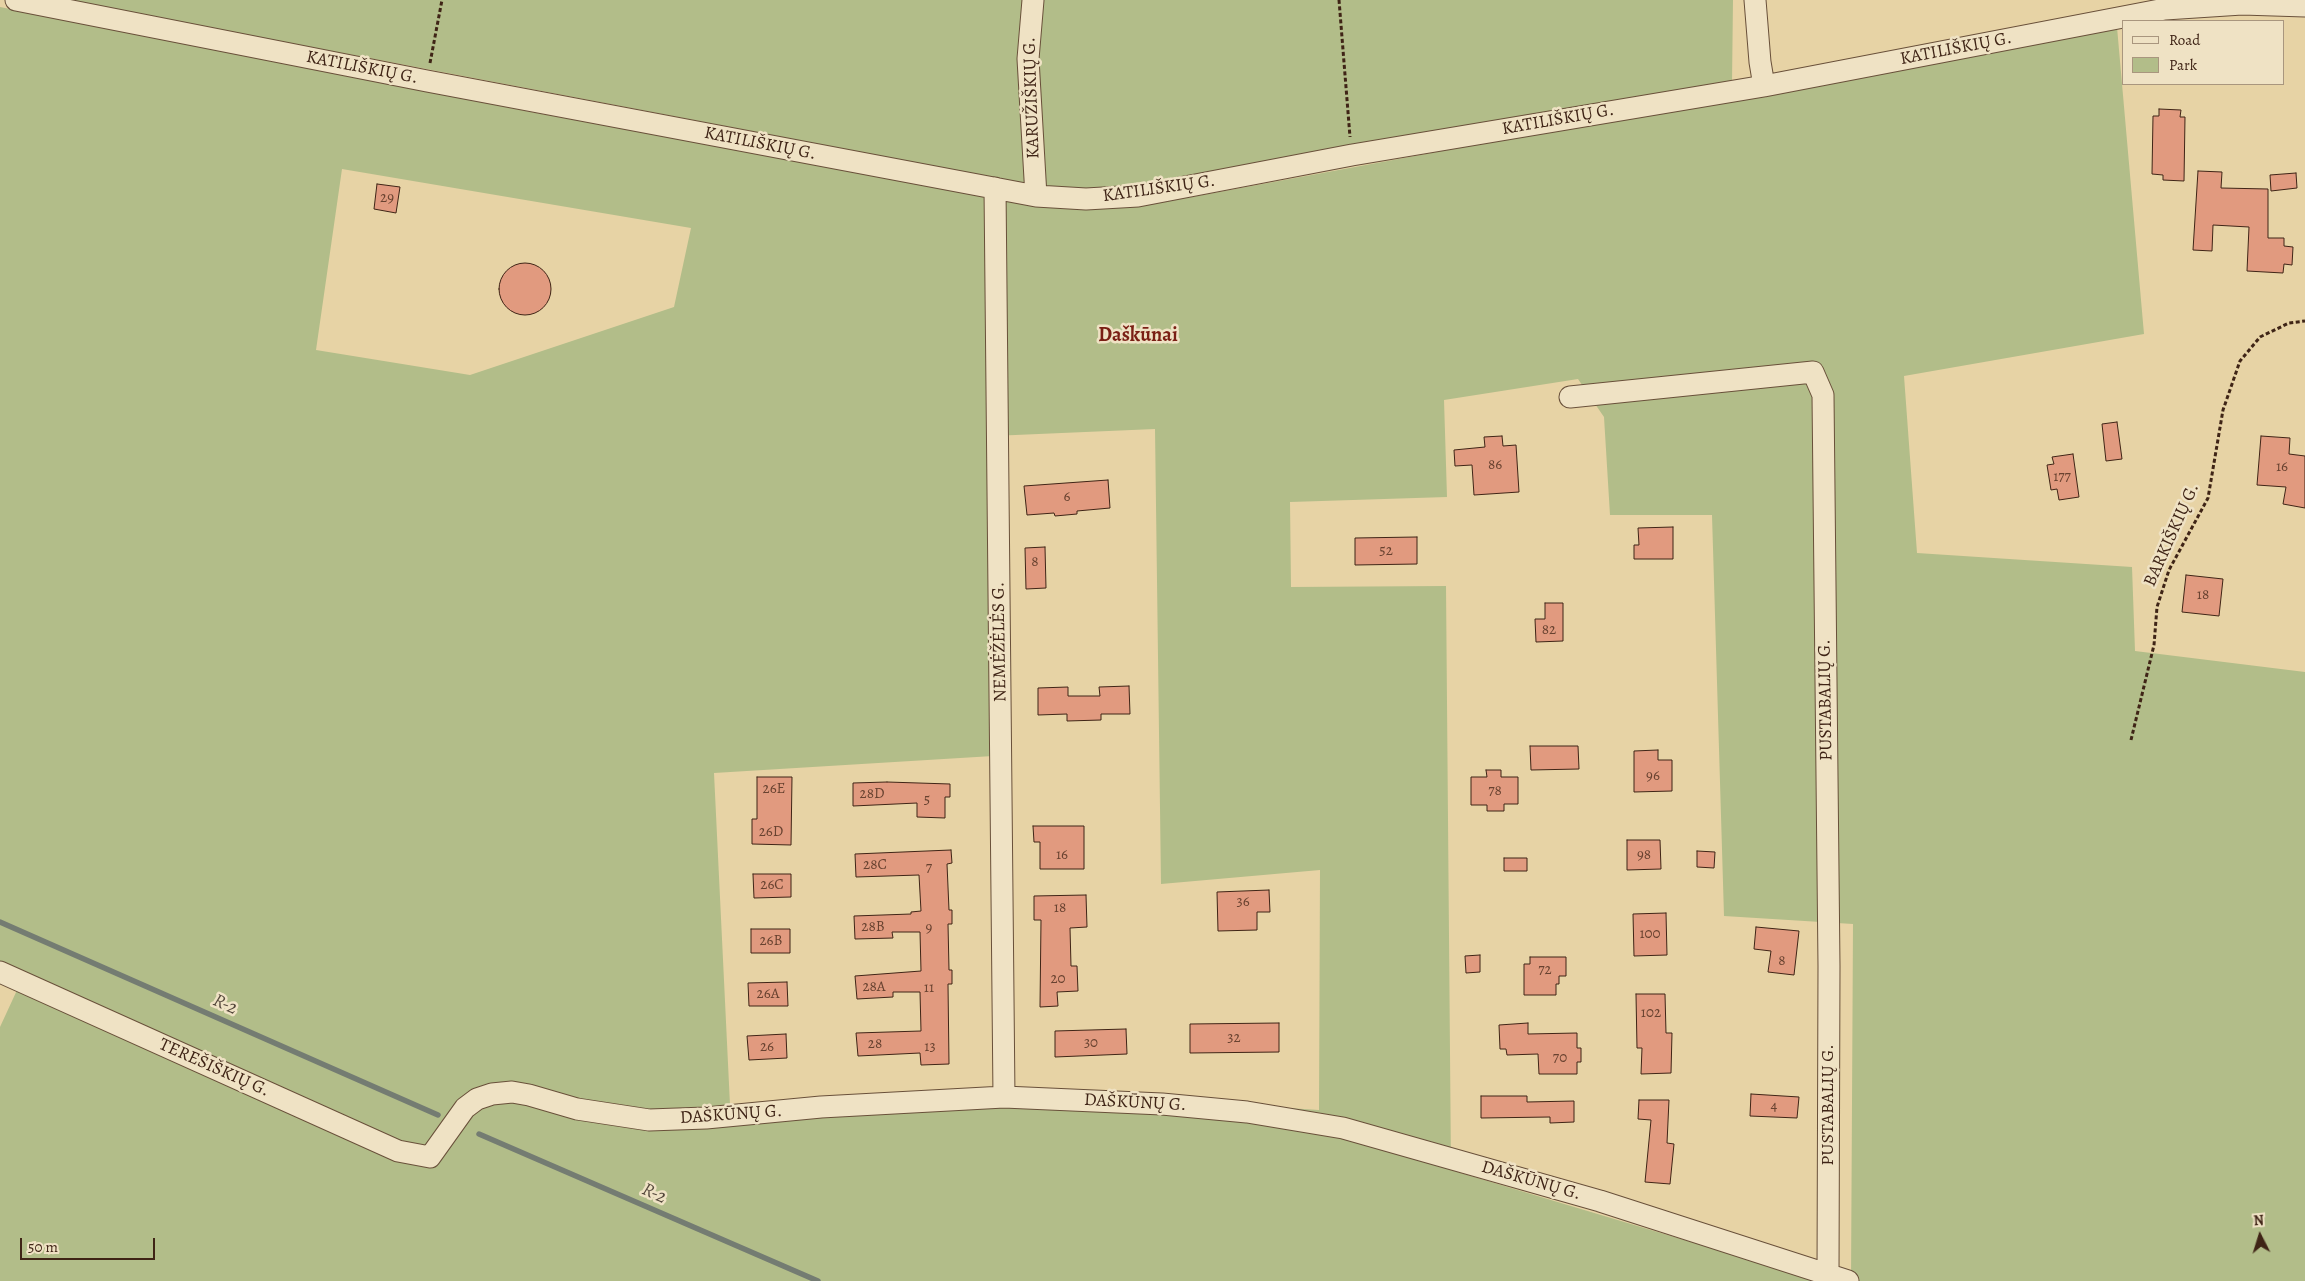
<!DOCTYPE html>
<meta charset="utf-8">
<style>
body{margin:0}
#map{position:relative;width:2305px;height:1281px;overflow:hidden;background:#e7d3a5;font-family:Alegreya,serif}
canvas{display:block}
.legend{position:absolute;left:2122px;top:20px;width:162px;height:65px;box-sizing:border-box;background:#efe2c4;border:1px solid #a9967e;margin:0;padding:6px 9px;list-style:none;font-size:15px;color:#3f2416}
.legend li{display:flex;align-items:center;gap:10px;height:25px}
.legend b{width:25px;border:1px solid #a9967e}
.north{position:absolute;left:2235px;top:1211px;width:50px;height:50px;-webkit-text-stroke:4px #efe2c4;paint-order:stroke;rotate:355deg;font-size:14px;font-weight:700;line-height:20px;text-align:center;color:#3f2416}
.north::after{content:'';display:block;margin:auto;width:18px;height:22px;background:#3f2416;clip-path:polygon(50% 0,100% 100%,50% 72%,0 100%)}
.scale{position:absolute;left:20px;top:1238px;width:135px;height:22px;box-sizing:border-box;border:2px solid #3f2416;border-top:0;padding-left:6px;font-size:15px;line-height:18px;white-space:nowrap;color:#3f2416;-webkit-text-stroke:4px #efe2c4;paint-order:stroke}
</style>
<div id="map">
<canvas width="2305" height="1281"></canvas>
<ul class="legend">
<li><b style="height:6px;background:#efe2c4"></b>Road</li>
<li><b style="height:14px;background:#b2bd89"></b>Park</li>
</ul>
<div class="north">N</div>
<div class="scale">50 m</div>
</div>
<script>
const g = document.querySelector('canvas').getContext('2d');
g.lineJoin = 'round';
function paint(path, color) { g.fillStyle = color; g.fill(path, 'evenodd'); }
const poly = rows => new Path2D(rows.map(r => 'M' + r).join(''));
function strokePath(path, color, width, dash) { g.strokeStyle = color; g.lineWidth = width; g.lineCap = dash ? 'butt' : 'round'; g.setLineDash(dash || []); g.stroke(path); }
function drawText(font, color, halo, rows, align = 'center') {
  g.font = font + ' Alegreya,serif'; g.lineWidth = 5; g.setLineDash([]); g.textBaseline = 'middle'; g.strokeStyle = halo; g.fillStyle = color; for (const [text, x, y, turn = 0] of rows) {
    g.save(); g.translate(x, y); g.rotate((+turn || 0) * Math.PI / 180); g.textAlign = isNaN(turn) ? turn : align; if (halo) g.strokeText(text, 0, 0); g.fillText(text, 0, 0); g.restore();
  }
}
paint(poly([
 [65,0,1733,0,1732,83,1109,191,1055,189],
 [0,7,531,112,1039,206,1075,209,1117,208,1159,203,2117,27,2144,334,1904,376,1917,553,2132,567,2135,651,2305,672,2305,1281,1851,1281,1853,924,1724,916,1712,515,1610,515,1604,417,1578,379,1444,400,1447,497,1290,502,1291,587,1446,586,1451,1170,1821,1281,0,1281,0,1027,18,988,0,980],
 [342,169,691,228,674,307,470,375,316,350],
 [1155,429,1161,884,1320,870,1319,1110,997,1089,730,1105,714,773,993,756,992,436]
]), '#b2bd89');
strokePath(poly([
 [0,922,438,1115],
 [479,1134,818,1281]
]), '#747c72', 5.5);
const building = poly([
 [2159,109,2181,110,2180,117,2185,117,2184,181,2163,180,2163,175,2152,174,2153,116,2159,116,2159,109],
 [2198,171,2222,172,2221,188,2268,189,2268,238,2284,238,2284,246,2293,247,2292,265,2284,264,2283,273,2247,271,2249,227,2213,225,2212,251,2193,250,2198,171],
 [2296,173,2297,188,2271,191,2270,175,2296,173],
 [377,184,400,187,396,213,374,209,377,184],
 '499 289a26 26 0 1 1 52 0a26 26 0 1 1-52 0Z',
 [2117,422,2122,459,2106,461,2102,424,2117,422],
 [1502,436,1503,446,1516,445,1519,492,1474,495,1472,465,1455,466,1454,450,1485,447,1484,437,1502,436],
 [2261,436,2290,438,2289,454,2305,456,2305,508,2283,504,2286,487,2257,485,2261,436],
 [2073,454,2079,497,2059,500,2057,489,2051,490,2047,465,2054,464,2052,457,2073,454],
 [1108,480,1110,508,1077,511,1077,514,1055,516,1054,513,1027,515,1024,486,1108,480],
 [1673,527,1673,559,1634,559,1634,545,1639,545,1638,528,1673,527],
 [1417,537,1417,564,1355,565,1355,538,1417,537],
 [1045,547,1046,588,1026,589,1025,548,1045,547],
 [2186,575,2223,579,2219,616,2182,612,2186,575],
 [1545,603,1563,603,1563,641,1536,642,1535,619,1545,619,1545,603],
 [1129,686,1130,714,1101,714,1101,720,1067,721,1067,714,1038,715,1038,688,1068,687,1068,696,1100,696,1099,687,1129,686],
 [1530,746,1578,746,1579,769,1531,770,1530,746],
 [1658,750,1658,760,1672,760,1672,791,1634,792,1634,751,1658,750],
 [1486,770,1501,770,1501,777,1518,777,1518,804,1504,804,1504,811,1487,811,1487,805,1471,805,1471,777,1487,777,1486,770],
 [757,777,792,777,791,845,752,844,752,819,757,819,757,777],
 [887,782,950,784,950,797,945,797,945,818,917,817,917,803,853,806,853,783,887,782],
 [1033,826,1084,826,1084,869,1040,869,1040,842,1034,842,1033,826],
 [1627,840,1660,840,1661,869,1627,870,1627,840],
 [951,850,952,863,947,864,949,910,952,910,952,924,948,924,949,970,952,970,952,984,948,984,949,1064,921,1065,920,1053,858,1056,856,1033,921,1031,920,992,893,992,893,997,857,999,855,976,921,971,920,932,892,932,893,938,855,939,854,916,911,914,911,912,921,911,919,875,856,877,855,854,951,850],
 [1697,851,1715,852,1714,868,1697,867,1697,851],
 [1504,858,1527,858,1527,871,1504,871,1504,858],
 [753,874,791,874,791,897,754,898,753,874],
 [1269,890,1270,912,1257,912,1257,930,1218,931,1217,892,1269,890],
 [1086,895,1087,927,1070,928,1071,966,1077,966,1078,991,1057,992,1058,1006,1040,1007,1041,920,1034,920,1034,896,1086,895],
 [1666,913,1667,955,1634,956,1633,914,1666,913],
 [1756,927,1799,931,1794,975,1768,972,1771,951,1754,949,1756,927],
 [751,929,790,929,790,953,751,953,751,929],
 [1480,955,1480,972,1466,973,1465,956,1480,955],
 [1530,957,1566,957,1566,976,1559,976,1559,984,1556,984,1556,995,1524,995,1524,964,1530,964,1530,957],
 [787,982,788,1006,749,1006,748,983,787,982],
 [1636,994,1665,994,1666,1033,1672,1033,1671,1073,1641,1074,1642,1048,1637,1048,1636,994],
 [1279,1023,1279,1052,1190,1053,1190,1024,1279,1023],
 [1528,1023,1528,1034,1577,1033,1577,1048,1581,1048,1581,1062,1577,1062,1577,1074,1539,1074,1538,1054,1507,1055,1506,1049,1500,1049,1499,1025,1528,1023],
 [1126,1029,1127,1054,1055,1057,1055,1031,1126,1029],
 [786,1034,787,1058,749,1060,747,1036,786,1034],
 [1751,1094,1799,1097,1797,1118,1750,1116,1751,1094],
 [1481,1096,1527,1096,1527,1102,1574,1101,1574,1122,1550,1123,1550,1117,1481,1118,1481,1096],
 [1639,1100,1669,1100,1667,1143,1674,1144,1670,1184,1645,1182,1651,1120,1638,1119,1639,1100]
]);
paint(building, '#e19a7f');
strokePath(building, '#3f2416', 1);
const minor = poly([
 [16,0,427,81,1036,196,1086,199,1138,196,1352,155,1764,86,2165,9,2242,4,2305,6],
 [1033,0,1028,59,1036,196],
 [1755,0,1760,62,1764,86],
 [995,188,1004,1097],
 [1570,397,1813,372,1823,395,1829,966,1828,1274],
 [0,972,398,1151,430,1157,465,1108,477,1099,492,1094,512,1092,529,1095,577,1109,649,1120,706,1118,821,1107,1004,1097,1162,1104,1247,1112,1343,1128,1600,1201,1848,1281]
]);
strokePath(minor, '#69503a', 23);
strokePath(poly([
 [1339,0,1350,137],
 [430,63,442,0],
 [2131,740,2154,645,2157,607,2169,570,2208,498,2223,410,2240,361,2260,337,2289,323,2305,321]
]), '#3f2416', 3, [4, 2.5]);
strokePath(minor, '#efe2c4', 21);
drawText('15px', '#684230', null, [
 ["29",387,198],
 ["86",1495,465],
 ["16",2282,467],
 ["177",2062,477],
 ["6",1067,497],
 ["52",1386,551],
 ["8",1035,562],
 ["18",2203,595],
 ["82",1549,630],
 ["96",1653,776],
 ["26E",774,789],
 ["78",1495,791],
 ["28D",872,794],
 ["5",927,800],
 ["26D",771,832],
 ["16",1062,855],
 ["98",1644,855],
 ["28C",875,865],
 ["7",929,868],
 ["26C",772,885],
 ["36",1243,902],
 ["18",1060,908],
 ["28B",873,927],
 ["9",929,928],
 ["100",1650,934],
 ["26B",771,941],
 ["8",1782,961],
 ["72",1545,970],
 ["20",1058,979],
 ["28A",874,987],
 ["11",929,988],
 ["26A",768,994],
 ["102",1651,1013],
 ["32",1234,1038],
 ["30",1091,1043],
 ["28",875,1044],
 ["26",767,1047],
 ["13",930,1047],
 ["70",1560,1058],
 ["4",1774,1106]
]);
drawText('18px', '#3f2416', '#efe2c4', [
 ["KATILIŠKIŲ G.",1956,49,-11],
 ["KATILIŠKIŲ G.",362,68,11],
 ["KARUŽIŠKIŲ G.",1032,98,-92],
 ["KATILIŠKIŲ G.",1558,120,-10],
 ["KATILIŠKIŲ G.",760,144,11],
 ["KATILIŠKIŲ G.",1159,189,-8],
 ["BARKIŠKIŲ G.",2172,535,-66],
 ["NEMĖŽĖLĖS G.",1000,642,-91],
 ["PUSTABALIŲ G.",1826,700,-91],
 ["TEREŠIŠKIŲ G.",214,1068,24],
 ["DAŠKŪNŲ G.",1135,1103,3],
 ["PUSTABALIŲ G.",1829,1105,-90],
 ["DAŠKŪNŲ G.",731,1115,-4],
 ["DAŠKŪNŲ G.",1531,1181,16]
]);
drawText('italic 19px', '#55483c', '#efe2c4', [
 ["R-2",225,1005,24],
 ["R-2",654,1194,24]
]);
drawText('bold 20px', '#7a1f14', '#efe2c4', [
 ["Daškūnai",1138,336]
]);
</script>
